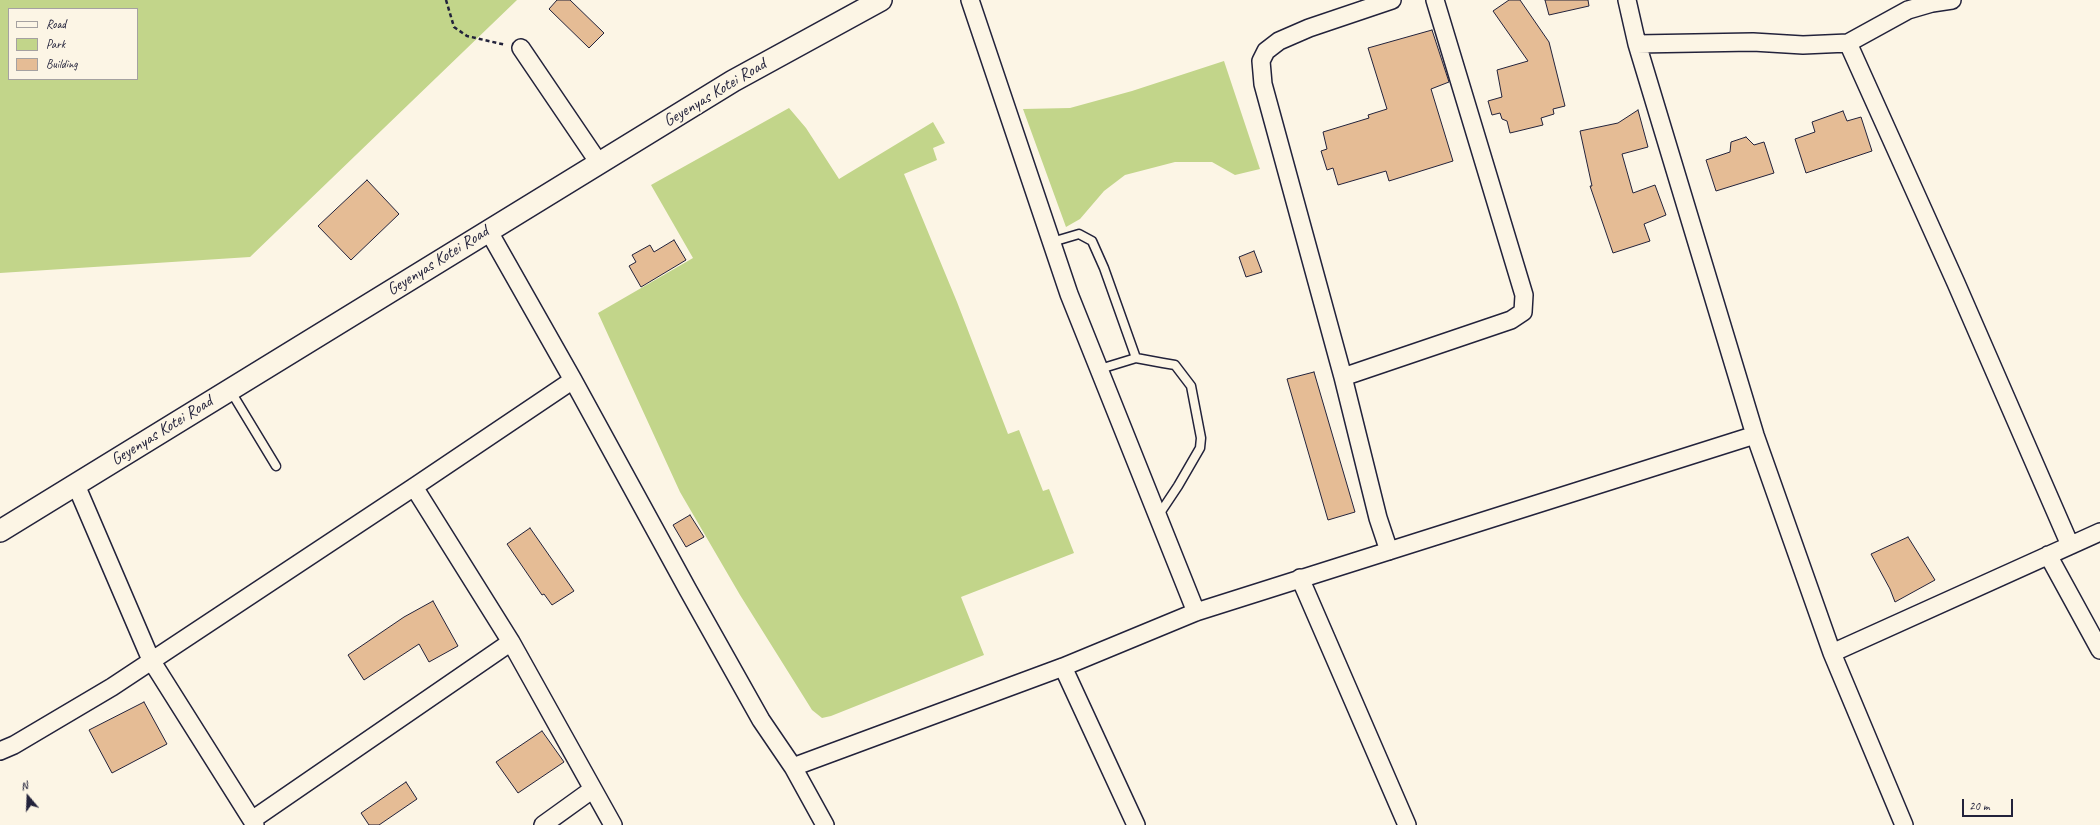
<!DOCTYPE html>
<style>
body{margin:0}
#map{position:relative;width:2100px;height:825px;overflow:hidden;background:#fcf5e5;font-family:Caveat,sans-serif}
canvas{display:block}
.legend{position:absolute;left:8px;top:8px;width:130px;height:72px;box-sizing:border-box;background:#fcf5e5;border:1px solid #a5a1a1;margin:0;padding:5px 7px;list-style:none;font-size:12px;color:#22223b}
.legend li{display:flex;align-items:center;gap:8px;height:20px}
.legend b{width:20px;border:1px solid #a5a1a1}
.north{position:absolute;left:8px;top:777px;width:40px;height:40px;-webkit-text-stroke:3px #fcf5e5;paint-order:stroke;rotate:341deg;font-size:11px;font-weight:700;line-height:16px;text-align:center;color:#22223b}
.north::after{content:'';display:block;margin:auto;width:14px;height:18px;background:#22223b;clip-path:polygon(50% 0,100% 100%,50% 72%,0 100%)}
.scale{position:absolute;left:1962px;top:799px;width:51px;height:18px;box-sizing:border-box;border:2px solid #22223b;border-top:0;padding-left:5px;font-size:12px;line-height:14px;white-space:nowrap;color:#22223b;-webkit-text-stroke:3px #fcf5e5;paint-order:stroke}
</style>
<div id="map">
<canvas width="2100" height="825"></canvas>
<ul class="legend">
<li><b style="height:5px;background:#fcf5e5"></b>Road</li>
<li><b style="height:11px;background:#c2d58a"></b>Park</li>
<li><b style="height:11px;background:#e5bc95"></b>Building</li>
</ul>
<div class="north">N</div>
<div class="scale">20 m</div>
</div>
<script>
const g = document.querySelector('canvas').getContext('2d');
g.lineJoin = 'round';
function paint(path, color) { g.fillStyle = color; g.fill(path, 'evenodd'); }
const poly = rows => new Path2D(rows.map(r => 'M' + r).join(''));
function strokePath(path, color, width, dash) { g.strokeStyle = color; g.lineWidth = width; g.lineCap = dash ? 'butt' : 'round'; g.setLineDash(dash || []); g.stroke(path); }
function drawText(font, color, halo, rows, align = 'center') {
  g.font = font + ' Caveat,sans-serif'; g.lineWidth = 3.5; g.setLineDash([]); g.textBaseline = 'middle'; g.strokeStyle = halo; g.fillStyle = color; for (const [text, x, y, turn = 0] of rows) {
    g.save(); g.translate(x, y); g.rotate((+turn || 0) * Math.PI / 180); g.textAlign = isNaN(turn) ? turn : align; if (halo) g.strokeText(text, 0, 0); g.fillText(text, 0, 0); g.restore();
  }
}
paint(poly([
 [0,0,517,0,250,257,0,273],
 [9,9,137,9,137,79,9,79],
 [1224,61,1260,169,1235,175,1212,162,1175,162,1125,175,1104,191,1080,219,1066,227,1023,109,1070,108,1132,91],
 [789,108,806,128,839,179,933,122,945,143,933,148,937,160,904,174,957,302,1008,434,1019,430,1043,491,1049,489,1074,553,961,597,984,655,831,716,822,718,812,710,740,595,680,492,598,313,693,258,651,185]
]), '#c2d58a');
const building = poly([
 [557,0,570,0,604,33,589,48,549,9,557,0],
 [1509,0,1520,0,1549,42,1565,106,1553,109,1554,114,1541,118,1543,125,1510,133,1507,121,1502,119,1500,113,1492,115,1488,101,1502,97,1497,70,1528,61,1493,11,1509,0],
 [1545,0,1588,0,1589,6,1549,15,1545,0],
 [1432,30,1449,82,1431,89,1453,161,1389,181,1386,171,1338,185,1333,168,1327,170,1321,151,1327,149,1323,132,1369,118,1368,115,1387,109,1368,48,1432,30],
 [1638,110,1648,147,1622,154,1633,193,1655,185,1666,215,1644,224,1650,241,1613,253,1590,186,1592,186,1580,131,1618,123,1638,110],
 [1843,111,1847,121,1861,117,1872,151,1806,173,1795,139,1815,132,1812,122,1843,111],
 [1746,137,1754,145,1764,142,1774,173,1716,191,1706,160,1730,152,1731,142,1746,137],
 [367,180,399,214,351,260,318,226,367,180],
 [674,240,686,260,641,287,629,266,636,262,632,255,650,245,654,252,674,240],
 [1254,251,1262,272,1246,277,1239,257,1254,251],
 [1314,372,1355,512,1328,520,1287,379,1314,372],
 [690,515,704,537,686,547,673,525,690,515],
 [530,528,574,591,552,605,544,594,542,595,507,544,530,528],
 [1908,537,1935,580,1895,602,1890,589,1871,554,1908,537],
 [433,601,458,646,429,662,419,644,364,680,348,655,404,617,433,601],
 [144,702,167,744,112,773,89,730,144,702],
 [542,731,564,762,518,793,496,762,542,731],
 [406,782,417,799,379,825,369,825,361,813,406,782]
]);
paint(building, '#e5bc95');
strokePath(building, '#22223b', 1);
const service = poly([
 [1052,242,1079,234,1092,241,1104,268,1136,358],
 [1100,369,1136,358,1163,363,1175,365,1191,386,1201,438,1200,448,1178,486,1158,516],
 [230,390,276,466]
]);
const minor = poly([
 [970,0,1069,294,1196,612],
 [1627,0,1637,44,1755,435,1832,653,1904,825],
 [1848,43,1956,283,2070,545],
 [1637,44,1753,42,1803,45,1848,43,1908,10,1932,3,1952,0],
 [521,48,599,163],
 [488,230,573,380,688,590,761,720,793,767,825,825],
 [1343,377,1511,320,1523,312,1524,295,1435,0],
 [76,485,151,660,255,825],
 [414,487,511,642,613,825],
 [1389,551,1378,518,1343,377,1263,84,1261,61,1266,51,1279,41,1309,28,1392,0],
 [2048,555,2100,650],
 [1300,578,1407,825],
 [1832,653,2100,532],
 [1063,667,1136,825],
 [0,751,14,745,112,687,414,487,573,380],
 [793,767,1063,667,1196,612,1755,435],
 [252,820,511,642],
 [543,825,593,789]
]);
const tertiary = poly([
 [0,531,733,81,881,0]
]);
strokePath(service, '#22223b', 11);
strokePath(minor, '#22223b', 20);
strokePath(tertiary, '#22223b', 24);
strokePath(poly([
 [446,0,454,27,467,36,506,45]
]), '#22223b', 2.5, [4, 3]);
strokePath(service, '#fcf5e5', 8);
strokePath(minor, '#fcf5e5', 17);
strokePath(tertiary, '#fcf5e5', 21);
drawText('17px', '#22223b', '#fcf5e5', [
 ["Geyenyas Kotei Road",715,93,-31],
 ["Geyenyas Kotei Road",438,261,-32],
 ["Geyenyas Kotei Road",162,431,-32]
]);
</script>
